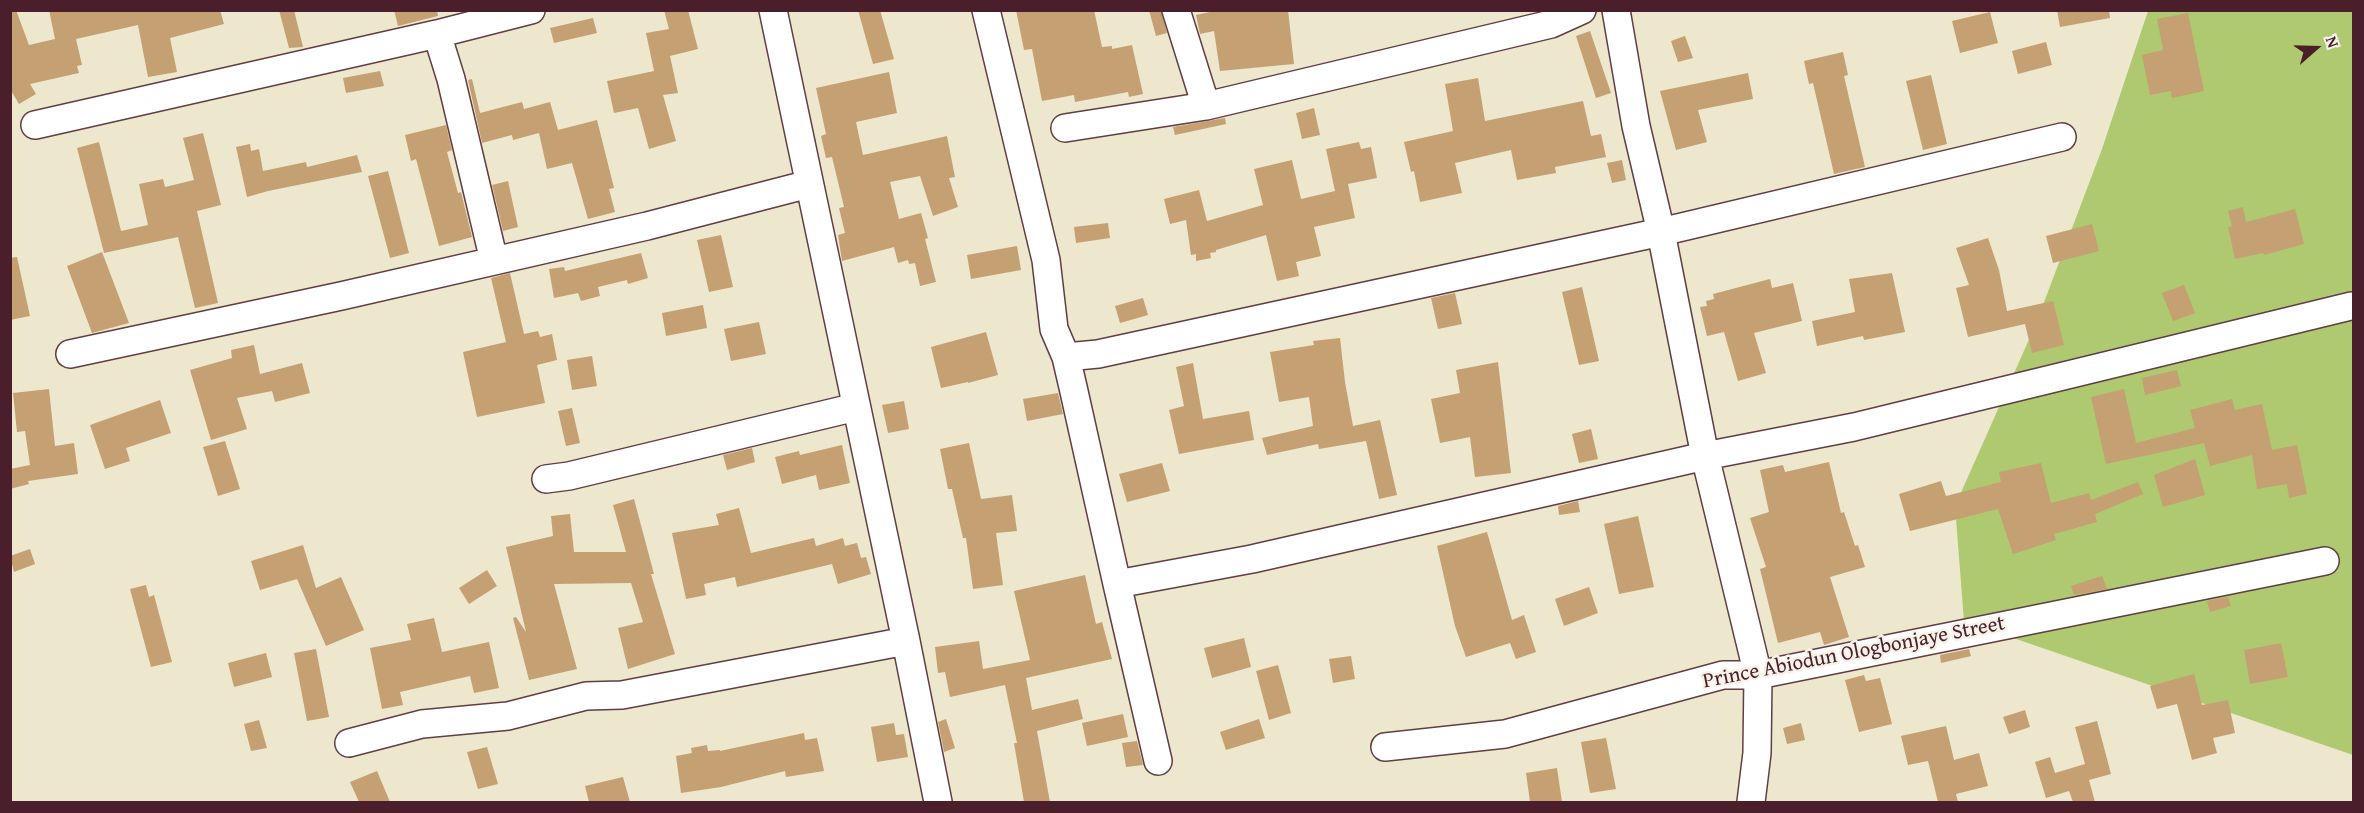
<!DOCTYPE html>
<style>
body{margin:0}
#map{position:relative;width:2364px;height:813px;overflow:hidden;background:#ede7cd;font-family:"Gentium Book Plus",serif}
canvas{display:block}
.frame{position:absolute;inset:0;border:12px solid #4a1f2b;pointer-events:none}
.north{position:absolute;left:2286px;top:18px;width:60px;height:60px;-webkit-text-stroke:4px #f7f3e8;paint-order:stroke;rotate:70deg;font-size:16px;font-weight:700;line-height:24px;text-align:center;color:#4a1f2b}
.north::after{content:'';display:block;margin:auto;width:21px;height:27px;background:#4a1f2b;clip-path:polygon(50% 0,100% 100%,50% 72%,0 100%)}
</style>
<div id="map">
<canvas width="2364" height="813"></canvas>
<div class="frame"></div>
<div class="north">N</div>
</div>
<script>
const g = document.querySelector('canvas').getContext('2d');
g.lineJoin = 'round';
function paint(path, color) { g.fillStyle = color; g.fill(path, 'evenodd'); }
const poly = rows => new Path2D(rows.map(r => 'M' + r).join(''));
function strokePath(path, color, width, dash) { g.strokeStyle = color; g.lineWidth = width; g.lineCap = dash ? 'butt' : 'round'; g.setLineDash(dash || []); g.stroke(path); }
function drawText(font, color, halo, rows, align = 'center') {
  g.font = font + ' "Gentium Book Plus",serif'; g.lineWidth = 5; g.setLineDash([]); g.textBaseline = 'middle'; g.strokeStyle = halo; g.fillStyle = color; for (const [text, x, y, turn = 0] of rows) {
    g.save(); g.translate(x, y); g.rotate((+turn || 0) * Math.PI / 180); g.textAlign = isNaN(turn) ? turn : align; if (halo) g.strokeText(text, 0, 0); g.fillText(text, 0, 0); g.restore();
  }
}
paint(poly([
 [2148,11,2353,11,2353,755,1964,621,1955,506,2035,326,2102,149]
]), '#aec96f');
paint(poly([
 [10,10,16,10,29,45,55,39,49,10,220,10,224,24,170,38,177,72,148,77,138,25,76,39,82,65,77,66,79,73,30,84,36,94,19,104,10,89],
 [279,10,294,10,303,47,289,48],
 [394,10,437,10,438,16,398,26],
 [664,10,688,10,698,49,670,56,678,93,663,95,676,141,649,149,638,108,614,113,607,81,654,71,646,33,669,29],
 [858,10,880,10,894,59,873,64],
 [1016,10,1094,10,1102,47,1112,46,1112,49,1132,45,1143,94,1129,97,1128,92,1075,102,1074,95,1042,101,1032,49,1024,50],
 [1149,10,1161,10,1167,33,1156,36],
 [1219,10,1288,10,1294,64,1220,71,1214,31,1200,34,1196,15],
 [2057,10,2109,10,2110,18,2060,27],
 [1990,12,1998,43,1960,53,1952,21],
 [2188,13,2204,91,2172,98,2171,91,2150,95,2142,55,2163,50,2157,19],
 [593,18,597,33,554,43,550,28],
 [1590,31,1611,93,1596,98,1576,36],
 [1685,36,1693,58,1678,62,1671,41],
 [2046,42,2052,65,2018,74,2012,51],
 [1843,52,1848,75,1844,76,1865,167,1834,174,1813,83,1809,84,1804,61],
 [380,71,384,86,346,93,343,78],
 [889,72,897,113,856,122,863,155,947,136,955,177,949,178,958,207,933,216,920,176,890,182,899,219,921,213,928,238,925,239,936,282,920,286,915,263,909,264,908,260,898,263,894,247,842,261,838,235,845,233,839,208,844,207,832,157,826,158,821,136,826,134,816,88],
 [1748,73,1753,99,1698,110,1707,142,1676,150,1660,91],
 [1931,75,1947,144,1923,150,1906,81],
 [1478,78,1485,121,1583,101,1591,136,1601,134,1606,157,1555,167,1556,173,1517,180,1511,150,1455,163,1462,193,1420,202,1414,171,1411,172,1404,142,1453,131,1445,84],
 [472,79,480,113,522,102,524,109,550,102,558,130,597,120,614,188,609,189,615,212,588,219,572,163,547,169,539,133,513,140,512,135,482,143,468,80],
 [1314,108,1320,135,1302,139,1296,113],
 [1225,118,1226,124,1175,135,1173,127],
 [446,125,452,150,447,152,458,193,461,192,472,237,439,246,416,159,411,161,405,135],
 [203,133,221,205,197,211,218,303,195,308,178,237,104,253,77,148,99,142,121,231,148,225,139,184,163,179,165,187,194,180,183,138],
 [1359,142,1361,149,1371,147,1377,178,1348,184,1355,218,1314,227,1321,256,1296,262,1299,276,1277,281,1266,235,1216,250,1216,252,1210,253,1211,258,1196,261,1196,254,1191,255,1186,220,1170,224,1164,199,1199,190,1207,221,1263,205,1254,169,1292,160,1301,199,1335,191,1326,149],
 [250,144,251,151,259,149,263,171,306,162,307,167,357,155,362,172,268,191,247,197,236,147],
 [1622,160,1626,180,1612,183,1607,163],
 [388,171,409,253,390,258,368,176],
 [508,181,518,227,503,231,492,185],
 [2243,207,2246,222,2295,209,2304,244,2264,255,2263,253,2235,259,2228,227,2232,226,2228,211],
 [1108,223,1110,238,1076,243,1074,227],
 [2092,224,2099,251,2053,263,2046,236],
 [721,235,733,287,709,292,697,240],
 [1988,238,1999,270,2007,311,2053,301,2064,345,2032,353,2025,324,1968,337,1956,288,1969,285,1956,248],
 [1017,246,1021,270,971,279,967,255],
 [102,252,129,323,92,333,67,266],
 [641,253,648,278,628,284,627,280,598,287,600,296,581,301,578,293,554,298,549,269,564,267,565,271],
 [17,257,30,316,10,320,10,258],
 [510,273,524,334,538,331,540,337,552,334,557,360,537,365,545,403,477,417,463,352,506,342,491,278],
 [1892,273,1905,332,1864,340,1863,336,1817,346,1812,321,1855,312,1849,279],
 [1770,279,1772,288,1793,283,1802,321,1754,333,1766,373,1738,381,1724,332,1707,336,1700,307,1707,306,1706,301,1714,299,1713,294],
 [2184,285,2195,313,2173,321,2162,293],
 [1582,287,1599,361,1579,365,1562,292],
 [1455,293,1462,324,1438,329,1431,298],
 [1143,298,1148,315,1120,323,1115,306],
 [703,305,707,328,666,336,662,313],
 [759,322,766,354,731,361,724,329],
 [986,332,998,375,968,383,968,382,941,388,931,347],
 [1340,338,1345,382,1353,426,1380,420,1397,495,1379,499,1366,441,1319,449,1318,444,1267,455,1262,438,1313,426,1309,397,1279,402,1270,352,1314,345,1313,341],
 [254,345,260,374,302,363,310,393,275,402,272,391,237,398,247,429,211,440,190,370,232,358,231,350],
 [592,356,597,386,572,390,567,360],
 [1498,362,1511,473,1475,477,1470,437,1440,443,1431,399,1460,393,1456,370],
 [1193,363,1203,419,1249,411,1254,440,1179,454,1169,410,1184,406,1176,367],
 [2177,370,2181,386,2145,395,2142,378],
 [49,389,55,446,74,443,78,474,28,481,29,484,10,489,10,469,30,465,25,431,17,432,13,393],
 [2124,389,2136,443,2195,428,2190,410,2232,399,2235,410,2262,404,2272,450,2297,445,2307,494,2289,498,2287,484,2257,489,2252,455,2210,466,2204,443,2106,464,2091,397],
 [1058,393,1063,414,1027,421,1023,399],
 [160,400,171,433,126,448,130,461,105,469,90,425],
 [904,401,909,429,888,433,882,405],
 [572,408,580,443,566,446,558,411],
 [1591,429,1598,459,1579,463,1572,434],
 [225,441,240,489,218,496,203,447],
 [969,443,981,499,1012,495,1017,531,996,533,1003,585,973,589,966,538,963,538,952,489,948,489,940,449],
 [842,445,850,483,819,490,816,475,782,484,775,457,799,451,800,455],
 [752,448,755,462,727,470,723,455],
 [2195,459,2205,495,2163,507,2154,475],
 [1829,462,1841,513,1844,512,1855,546,1858,545,1865,567,1830,577,1849,637,1824,645,1820,632,1778,643,1760,569,1766,567,1750,518,1769,512,1760,470,1783,465,1785,472],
 [1162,463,1170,491,1127,502,1119,474],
 [2041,463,2051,503,2089,493,2091,500,2138,482,2143,494,2095,514,2097,522,2054,534,2056,540,2013,554,1998,509,1910,531,1899,494,1941,481,1946,496,2001,482,1999,472],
 [634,499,654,574,651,574,675,654,628,669,618,628,643,622,631,583,554,584,577,669,529,680,513,618,516,617,526,632,506,547,553,536,551,516,570,514,574,552,626,552,613,505],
 [1578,501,1580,512,1559,515,1558,506],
 [739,508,751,553,814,538,816,546,843,538,845,546,857,543,861,558,866,557,871,574,838,584,832,564,737,587,735,577,704,584,706,595,686,599,672,533,719,525,716,514],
 [1638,516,1654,587,1619,594,1604,524],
 [1487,532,1512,620,1524,615,1536,652,1516,659,1510,643,1466,657,1455,626,1437,546],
 [303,545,316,588,341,577,364,630,326,646,297,579,260,590,251,561],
 [30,549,35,564,14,572,10,556],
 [487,570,497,586,469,604,459,588],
 [1085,575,1096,624,1102,622,1112,659,1026,678,1032,710,1078,699,1083,719,1037,731,1050,802,1024,802,1014,743,1017,743,1005,685,950,697,945,672,938,673,935,647,979,641,983,669,1030,660,1014,591],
 [2102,576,2107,589,2074,595,2071,586],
 [146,585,149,597,154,595,172,662,151,667,130,589],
 [1589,587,1598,613,1564,626,1555,599],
 [2228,597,2231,606,2210,612,2207,601],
 [434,618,442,652,489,642,499,688,474,693,470,676,400,692,403,705,382,709,370,648,411,640,407,624],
 [1244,638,1251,667,1212,678,1204,648],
 [2281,643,2288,677,2250,684,2244,650],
 [316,649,329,717,307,721,294,653],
 [1969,649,1971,656,1941,663,1940,655],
 [266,653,272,677,234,687,228,663],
 [1351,656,1355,679,1333,683,1329,659],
 [1278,665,1291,713,1269,720,1256,671],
 [2194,674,2202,705,2228,700,2235,733,2213,738,2217,753,2192,760,2177,704,2157,709,2150,686],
 [1864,675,1866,681,1880,678,1892,724,1859,732,1845,680],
 [2025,710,2030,727,2009,734,2003,717],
 [1123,714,1128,737,1087,746,1082,723],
 [946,719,955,748,944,752,938,722],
 [1259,719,1265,738,1226,750,1220,732],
 [259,720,267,748,251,751,244,724],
 [2097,721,2111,774,2089,780,2095,802,2073,802,2069,791,2046,798,2035,762,2050,757,2055,773,2085,764,2075,727],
 [894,723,896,735,904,734,908,757,877,762,871,727],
 [1801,723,1805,740,1787,744,1783,728],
 [1946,726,1954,760,1979,753,1988,786,1956,794,1958,802,1938,802,1928,761,1908,765,1901,736],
 [804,733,805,740,817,738,824,771,786,777,785,771,721,787,681,793,676,756,692,753,691,748,707,745,708,751,720,750,720,751],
 [1606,738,1616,789,1590,793,1581,742],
 [1137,741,1143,765,1126,767,1122,743],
 [487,747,498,784,478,789,467,752],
 [1557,768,1562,802,1530,802,1526,773],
 [377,771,390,802,359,802,350,782],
 [623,777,630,802,589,802,585,786]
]), '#c5a072');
const minor = poly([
 [773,10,906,641,938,802],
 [986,10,1046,260,1054,329,1066,357,1073,387,1117,584,1252,559,1705,456,1854,427,2351,306],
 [1176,10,1206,106],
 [1616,10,1636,126,1661,232,1705,456,1758,675,1757,753,1751,802],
 [35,125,437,34],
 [1065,128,1206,106,1551,24,1582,10],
 [494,261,451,79,437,34,531,10],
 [70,354,341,296,647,226,809,184],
 [1066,357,1098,354,1661,232,2062,137],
 [546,479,569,476,856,407],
 [1117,584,1158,761],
 [349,743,422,724,508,716,586,696,622,695,906,641],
 [1385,747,1505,734,1723,675,1758,675,2325,561]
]);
strokePath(minor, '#623d43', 30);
strokePath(minor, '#fff', 27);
drawText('21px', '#4a1f2b', '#f7f3e8', [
 ["Prince Abiodun Ologbonjaye Street",1854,653,-11]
]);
</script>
